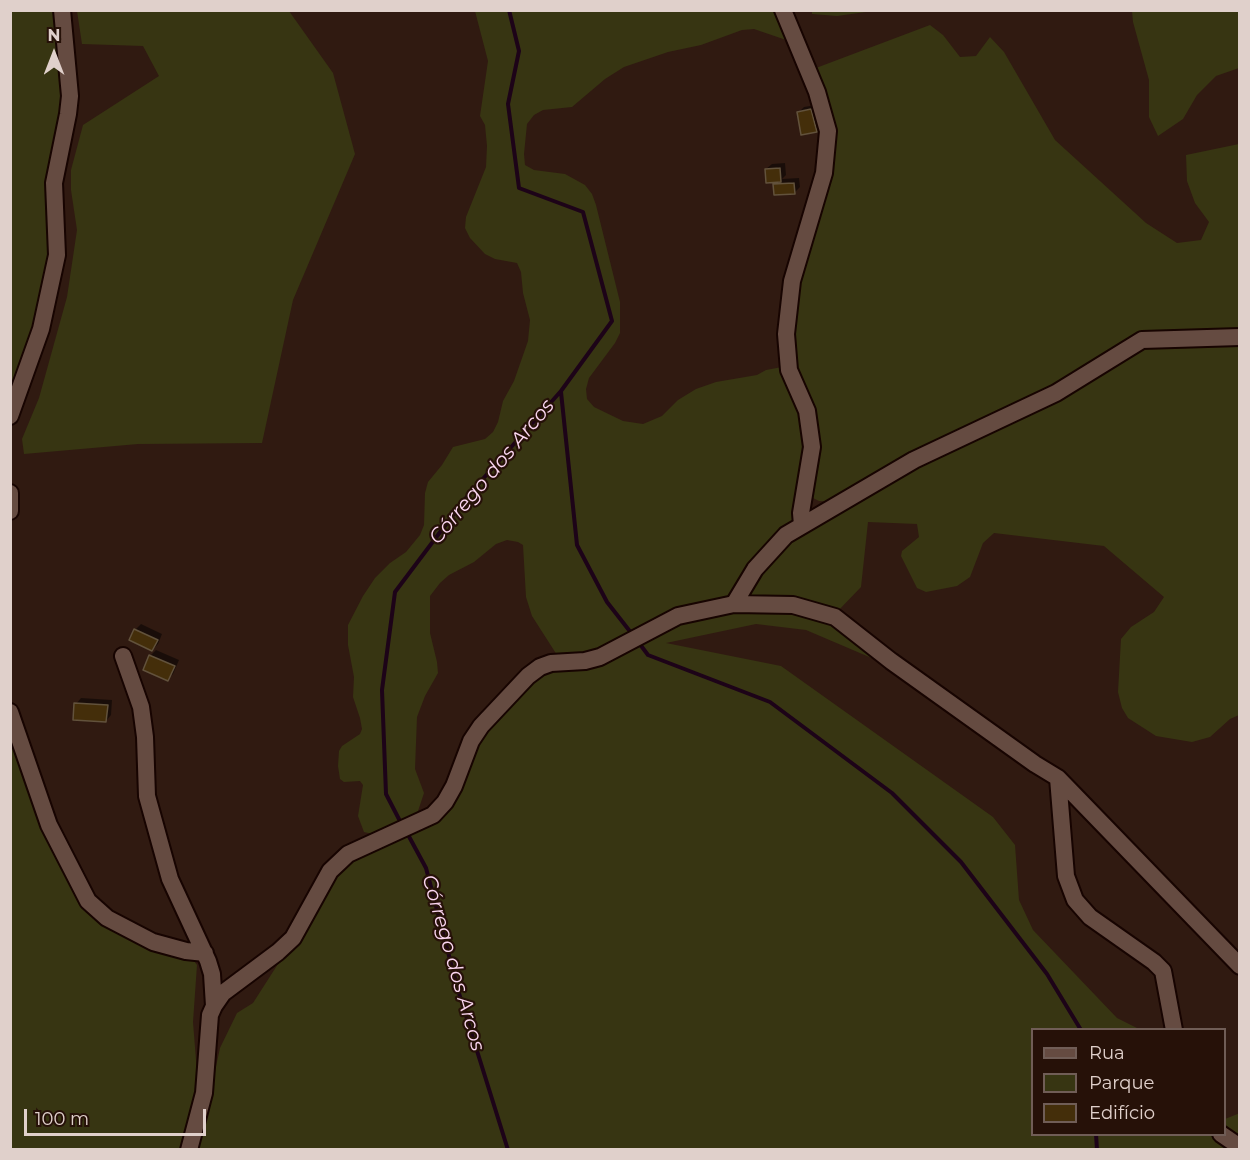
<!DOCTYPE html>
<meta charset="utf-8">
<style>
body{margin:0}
#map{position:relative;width:1250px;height:1160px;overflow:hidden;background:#301a11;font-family:Montserrat,sans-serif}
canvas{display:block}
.frame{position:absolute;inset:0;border:12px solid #e0d0cb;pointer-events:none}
.legend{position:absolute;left:1031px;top:1028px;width:195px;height:108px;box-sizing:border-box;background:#261108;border:2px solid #705d56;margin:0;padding:8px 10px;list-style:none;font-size:18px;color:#e0d0cb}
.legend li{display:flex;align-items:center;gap:12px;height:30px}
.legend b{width:30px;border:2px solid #705d56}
.north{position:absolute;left:24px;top:24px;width:60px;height:60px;-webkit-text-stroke:4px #261108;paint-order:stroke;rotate:0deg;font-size:16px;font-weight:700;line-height:24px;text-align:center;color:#e0d0cb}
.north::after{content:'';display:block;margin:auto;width:21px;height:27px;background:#e0d0cb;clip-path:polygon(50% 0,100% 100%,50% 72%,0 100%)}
.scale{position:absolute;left:24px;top:1109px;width:182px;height:27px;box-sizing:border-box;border:3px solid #e0d0cb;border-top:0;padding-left:8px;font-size:18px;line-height:21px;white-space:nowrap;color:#e0d0cb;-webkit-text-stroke:4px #261108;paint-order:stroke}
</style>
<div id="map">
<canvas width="1250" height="1160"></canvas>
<div class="frame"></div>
<ul class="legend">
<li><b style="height:8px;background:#654b41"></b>Rua</li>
<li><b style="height:16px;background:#373512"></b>Parque</li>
<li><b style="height:16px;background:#442e0a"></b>Edifício</li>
</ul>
<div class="north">N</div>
<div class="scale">100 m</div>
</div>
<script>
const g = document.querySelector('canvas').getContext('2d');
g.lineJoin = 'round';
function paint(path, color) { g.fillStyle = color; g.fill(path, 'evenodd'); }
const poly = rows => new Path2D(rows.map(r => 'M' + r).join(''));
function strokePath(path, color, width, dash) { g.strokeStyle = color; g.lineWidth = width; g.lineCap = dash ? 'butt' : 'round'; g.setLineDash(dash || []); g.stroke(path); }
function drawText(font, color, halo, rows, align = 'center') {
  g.font = font + ' Montserrat,sans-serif'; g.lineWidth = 4.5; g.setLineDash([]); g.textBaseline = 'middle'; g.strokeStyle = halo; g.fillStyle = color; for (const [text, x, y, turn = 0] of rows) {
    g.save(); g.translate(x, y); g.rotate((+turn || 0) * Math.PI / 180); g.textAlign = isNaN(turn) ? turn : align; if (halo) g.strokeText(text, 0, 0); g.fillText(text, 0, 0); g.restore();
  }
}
paint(poly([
 [11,11,55,11,65,94,50,254,31,337,11,397],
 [77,11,289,11,333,73,355,154,293,300,262,443,138,444,24,454,22,439,39,398,67,297,77,230,71,190,71,170,83,125,159,76,143,46,82,44],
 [475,11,776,11,789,41,754,29,742,30,701,45,668,52,624,67,605,79,572,107,543,110,534,115,527,124,524,154,525,165,534,170,565,174,585,185,592,194,596,205,620,302,620,333,615,343,589,378,586,389,587,399,594,407,623,421,643,424,662,416,678,400,696,389,716,382,757,375,766,370,782,367,802,410,806,447,797,513,733,601,588,657,557,655,532,616,526,597,523,545,518,542,507,540,496,544,474,562,449,575,440,583,430,596,430,633,437,662,438,673,425,696,417,717,415,769,424,793,415,820,377,835,364,832,358,816,363,785,360,781,344,782,340,779,338,766,339,751,342,746,360,734,362,729,360,718,353,697,354,677,348,645,348,625,363,596,375,578,390,563,406,552,420,535,424,525,425,493,428,482,442,465,453,447,485,439,493,432,498,422,503,401,514,381,528,341,530,320,523,293,521,272,517,263,495,259,485,254,470,238,465,228,466,217,486,167,487,146,485,125,480,116,488,61],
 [812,11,812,10,873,11,837,16,812,14],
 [1132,11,1239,11,1239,68,1216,76,1197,95,1183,119,1158,136,1149,117,1149,80,1133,22],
 [930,25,943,35,960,57,976,56,990,37,1004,52,1055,140,1146,223,1177,243,1201,240,1209,222,1195,203,1187,181,1186,155,1239,144,1239,331,1139,335,1054,388,837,502,819,501,809,496,812,447,786,334,828,131,808,71],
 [1239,342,1239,715,1230,719,1210,737,1192,742,1156,736,1128,718,1122,708,1118,692,1121,639,1131,627,1154,612,1164,597,1104,546,994,533,983,543,970,577,957,586,926,592,917,588,901,556,902,551,919,537,917,524,868,522,861,587,836,613,740,600,792,537,917,465,1144,347],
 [793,608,835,620,888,665,806,630,756,624,666,643,781,666,993,817,1015,845,1019,900,1033,930,1117,1018,1139,1029,1032,1030,1032,1134,1224,1134,1225,1119,1240,1113,1239,1148,1236,1150,196,1150,203,1126,220,1048,237,1013,253,1003,335,875,359,855,414,833,426,826,478,741,539,671,678,621,731,609],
 [10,724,83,901,192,958,197,965,193,1022,199,1098,185,1149,11,1149]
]), '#373512');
paint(poly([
 [816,105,822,125,817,130,799,112,804,107],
 [785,163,786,175,782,179,799,178,800,187,794,193,775,185,779,180,766,169,772,164],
 [141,624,162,634,158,644,152,650,131,640,136,629],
 [156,650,179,660,173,674,168,679,150,656],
 [81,698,112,700,111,715,106,721,76,704]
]), '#0007');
strokePath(poly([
 [561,392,577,545,607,602,632,634],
 [639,643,648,655,770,702,892,793,961,862,1047,974,1081,1030],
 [402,825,386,794,382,690,395,592,465,499,561,391,612,321,583,212,519,188,508,104,519,51,509,10],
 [406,831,426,868,458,990,508,1150],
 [1096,1134,1097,1150]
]), '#1d0318', 4);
const building = poly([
 [811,109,817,132,801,135,797,112,811,109],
 [780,168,781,182,766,183,765,169,780,168],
 [794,183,795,194,774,195,773,184,794,183],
 [134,629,158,640,152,651,129,640,134,629],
 [149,655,175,666,168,681,143,670,149,655],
 [74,703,108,705,106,722,73,720,74,703]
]);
paint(building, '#442e0a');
strokePath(building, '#62523c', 1.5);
const minor = poly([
 [783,10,817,92,828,131,824,173,792,281,786,334,789,370,807,411,812,447,801,513,802,525],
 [10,416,41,329,57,255,54,183,68,114,70,96,62,10],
 [10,493,10,511],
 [734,604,793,605,835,617,891,661,1035,764,1058,778,1240,966],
 [123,656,141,707,145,737,147,796,170,879,208,961,212,974,214,1006],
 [10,712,49,825,88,901,107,918,153,942,186,951,205,953],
 [1058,778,1066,876,1075,900,1090,917,1154,962,1163,971,1174,1030],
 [1221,1134,1240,1147],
 [189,1150,204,1093,210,1015,214,1006,223,993,278,952,293,938,330,871,348,854,433,815,445,802,454,786,471,741,481,726,528,676,540,667,551,663,585,661,600,657,678,616,734,604,755,569,786,535,914,460,1056,393,1142,340,1240,337]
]);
strokePath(minor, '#170401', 20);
strokePath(minor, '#654b41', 16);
drawText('italic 20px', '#fbd6f1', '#261108', [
 ["Córrego dos Arcos",492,472,-50],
 ["Córrego dos Arcos",453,963,74]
]);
</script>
